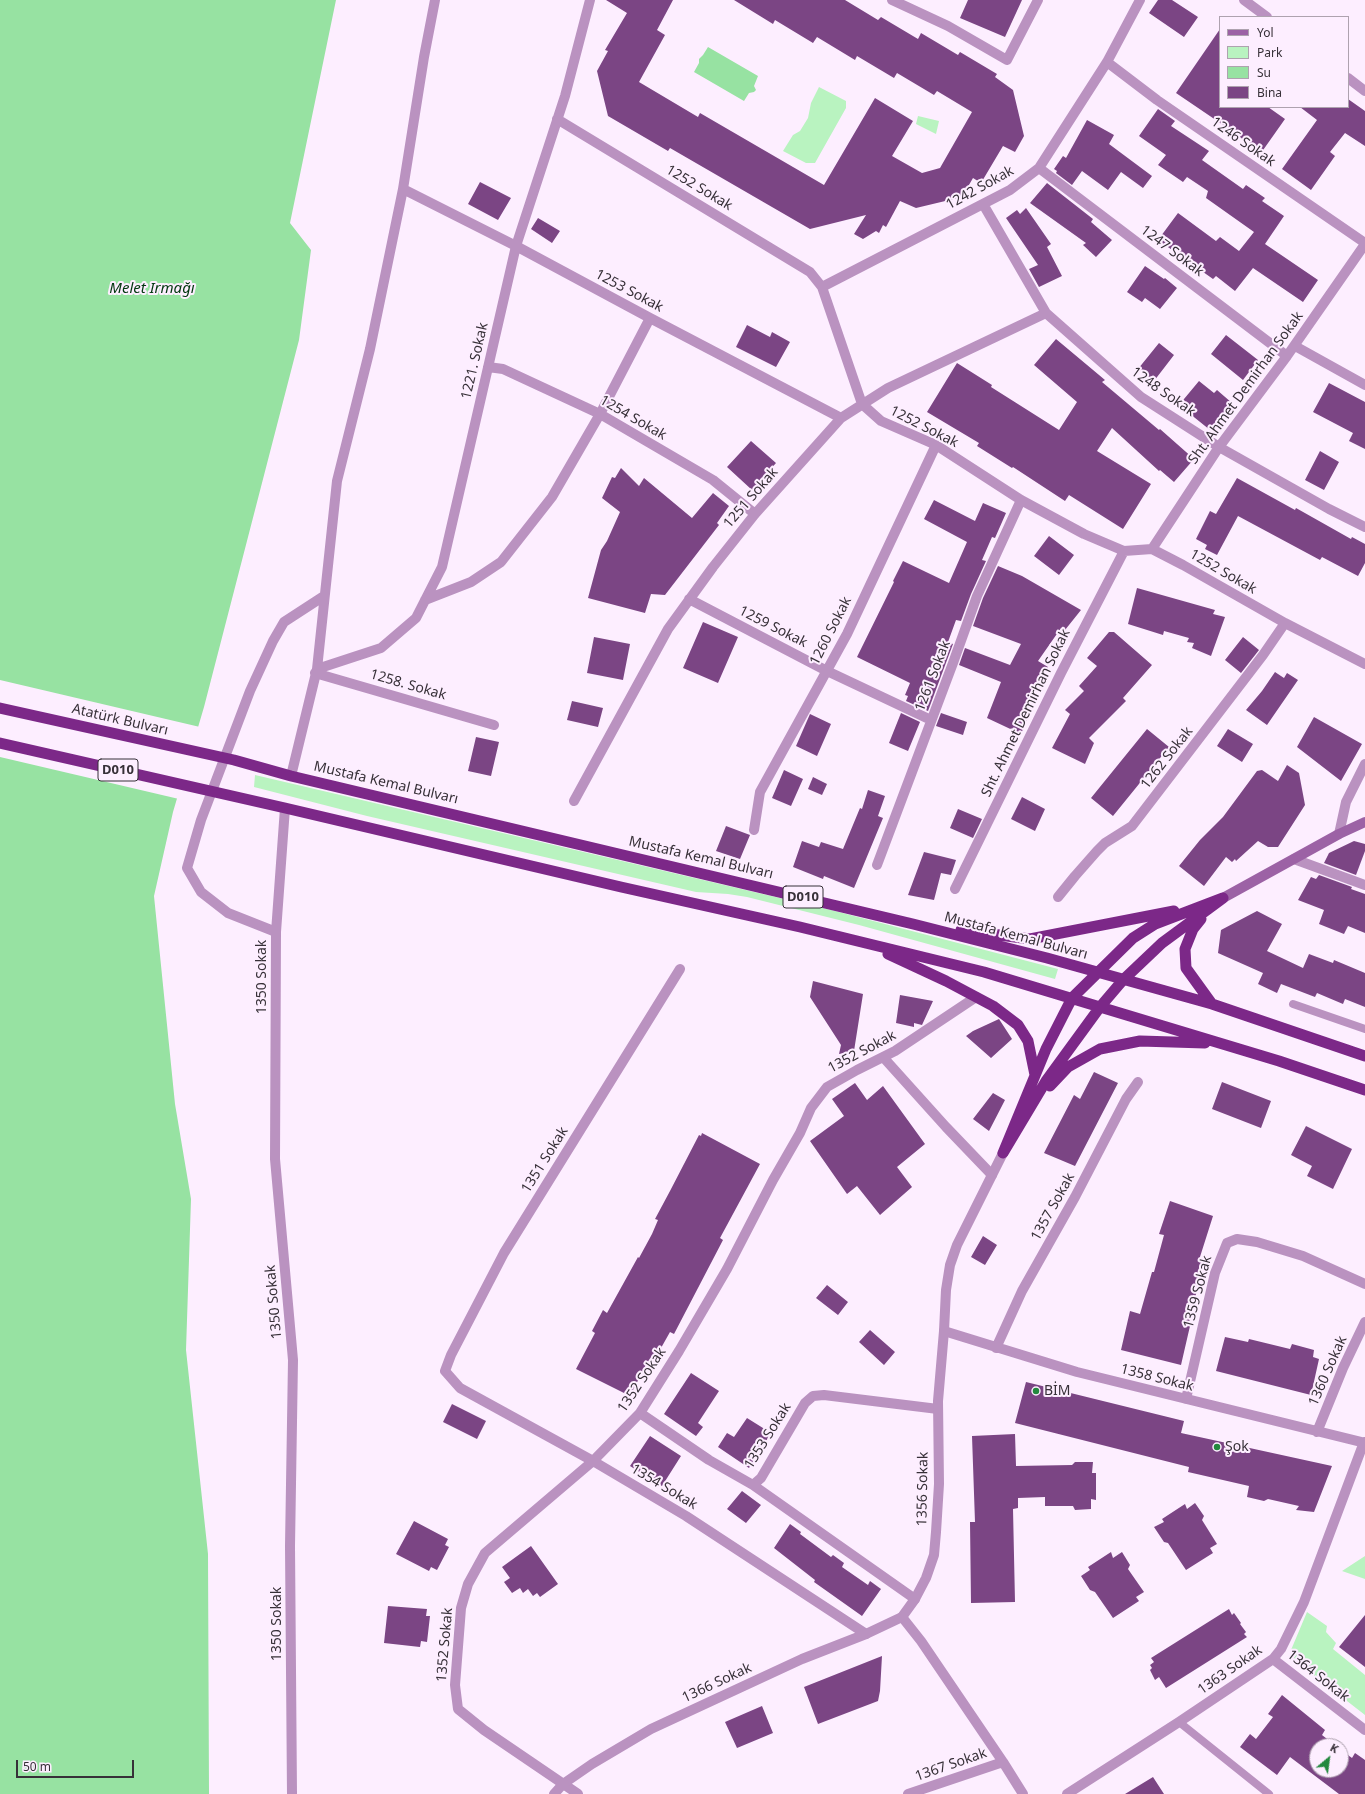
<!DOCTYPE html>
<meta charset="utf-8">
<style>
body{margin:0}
#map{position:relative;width:1365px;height:1794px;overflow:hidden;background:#fdeeff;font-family:"Noto Sans",sans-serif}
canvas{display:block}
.legend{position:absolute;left:1219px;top:16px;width:130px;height:92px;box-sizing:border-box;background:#fdeeff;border:1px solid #aea2af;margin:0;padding:5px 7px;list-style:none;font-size:12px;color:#373038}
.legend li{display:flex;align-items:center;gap:8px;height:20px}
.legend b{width:20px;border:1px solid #aea2af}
.north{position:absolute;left:1309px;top:1738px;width:40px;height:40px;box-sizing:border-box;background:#fdeeff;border:1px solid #aea2af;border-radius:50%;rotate:29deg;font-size:11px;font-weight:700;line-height:16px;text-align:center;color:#373038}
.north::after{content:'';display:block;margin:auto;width:14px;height:18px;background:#23893e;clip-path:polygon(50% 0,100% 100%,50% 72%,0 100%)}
.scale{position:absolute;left:16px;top:1760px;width:118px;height:18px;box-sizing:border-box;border:2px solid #373038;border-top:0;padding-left:5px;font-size:12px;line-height:14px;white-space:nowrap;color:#373038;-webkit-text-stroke:3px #fdeeff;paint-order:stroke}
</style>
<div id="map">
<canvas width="1365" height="1794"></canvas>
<ul class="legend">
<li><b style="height:5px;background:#9c62a5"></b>Yol</li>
<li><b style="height:11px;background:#b9f3c0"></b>Park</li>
<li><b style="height:11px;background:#97e2a2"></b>Su</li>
<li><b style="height:11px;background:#7b4584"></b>Bina</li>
</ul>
<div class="north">K</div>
<div class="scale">50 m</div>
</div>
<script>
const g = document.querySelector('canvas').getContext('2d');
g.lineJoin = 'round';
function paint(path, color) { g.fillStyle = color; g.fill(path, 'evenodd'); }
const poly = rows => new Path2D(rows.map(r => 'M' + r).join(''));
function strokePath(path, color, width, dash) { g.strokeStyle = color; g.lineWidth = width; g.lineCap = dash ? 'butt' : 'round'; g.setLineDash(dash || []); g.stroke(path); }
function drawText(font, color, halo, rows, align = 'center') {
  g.font = font + ' "Noto Sans",sans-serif'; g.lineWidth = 4; g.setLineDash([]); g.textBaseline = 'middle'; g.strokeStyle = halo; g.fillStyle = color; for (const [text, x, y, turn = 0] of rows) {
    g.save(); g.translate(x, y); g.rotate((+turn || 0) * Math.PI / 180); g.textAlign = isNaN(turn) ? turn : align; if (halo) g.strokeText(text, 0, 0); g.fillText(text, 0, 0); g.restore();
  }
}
paint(poly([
 [819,87,846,101,846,108,815,163,806,163,783,151,793,135,800,131,808,118,811,103],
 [918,116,939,121,936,134,916,124],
 [255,775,831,910,1058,969,1055,979,859,925,747,897,728,894,696,892,367,816,254,787],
 [1365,1556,1365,1579,1342,1571],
 [1307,1612,1327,1626,1326,1632,1336,1643,1333,1649,1365,1675,1365,1715,1293,1659,1291,1650]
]), '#b9f3c0');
paint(poly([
 [0,0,336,0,290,223,311,250,299,340,204,707,173,812,154,896,175,1104,191,1199,186,1350,208,1554,209,1794,0,1794],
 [708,47,758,76,754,86,756,90,754,92,749,93,744,101,694,72,699,63,699,59,703,55]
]), '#97e2a2');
paint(poly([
 [0,680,200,727,179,799,0,757]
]), '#fdeeff');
paint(poly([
 [606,0,673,0,657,30,665,35,639,82,698,117,700,113,824,185,875,98,913,121,892,156,922,173,940,168,972,112,937,91,934,95,897,73,894,78,857,56,855,60,817,37,813,43,775,20,773,24,734,0,845,0,878,20,881,17,918,39,921,33,958,55,960,52,997,74,995,77,1013,90,1024,136,1015,152,1003,146,981,183,973,178,962,197,916,208,900,201,886,227,883,225,879,233,876,231,863,239,854,234,866,215,810,229,670,148,668,151,608,116,597,71,608,51,605,50,627,13],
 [968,0,1022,0,1005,37,960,18],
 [1158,0,1172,0,1198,17,1184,37,1149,13],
 [1220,29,1220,107,1268,107,1285,119,1261,153,1232,131,1176,93],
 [1348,99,1365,111,1365,146,1345,133,1330,152,1335,156,1311,190,1282,169,1317,120,1300,107,1348,107],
 [1158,109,1175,121,1171,126,1209,151,1202,160,1243,189,1246,185,1265,198,1262,201,1284,216,1265,244,1318,280,1303,302,1253,268,1235,291,1216,276,1213,279,1158,240,1178,213,1216,241,1220,237,1239,251,1254,232,1206,198,1208,191,1187,177,1183,182,1158,165,1166,155,1139,136],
 [1087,120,1114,135,1109,144,1152,176,1143,188,1121,172,1108,190,1082,171,1072,185,1056,173,1057,171,1054,169,1063,156,1066,158],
 [480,182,511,198,498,220,468,204],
 [1047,183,1093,219,1091,222,1112,240,1096,257,1083,245,1086,243,1030,203],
 [1026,208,1051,244,1047,247,1062,276,1039,287,1029,269,1038,265,1006,218,1017,210,1020,214],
 [538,218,560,231,552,243,531,229],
 [1145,266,1164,279,1165,278,1177,288,1160,309,1145,298,1142,302,1127,292],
 [747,325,770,337,772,332,790,342,776,367,736,347],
 [1226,335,1258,360,1243,380,1211,354],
 [1056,339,1105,380,1102,382,1159,430,1160,429,1194,459,1174,482,1160,470,1159,471,1112,428,1097,451,1151,484,1123,529,1069,495,1065,501,1013,467,1012,468,977,446,979,443,927,412,957,363,992,385,991,387,1059,430,1077,402,1034,365],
 [1159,343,1174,355,1154,381,1138,369],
 [1199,381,1214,393,1217,390,1232,403,1210,430,1179,405],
 [1329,383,1365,402,1365,449,1349,441,1353,433,1313,412],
 [751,441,776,463,752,490,727,467],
 [1320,451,1339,462,1324,490,1305,480],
 [621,468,639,486,644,478,692,518,713,493,729,506,717,523,719,525,665,595,651,594,645,613,588,598,601,550,607,541,620,512,602,498,612,477,615,478],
 [1237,478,1295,510,1296,508,1351,539,1352,537,1365,544,1365,563,1358,576,1322,557,1320,560,1238,516,1217,555,1205,549,1207,545,1196,539,1210,511,1216,514],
 [934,500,975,521,983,503,1006,513,995,538,992,537,982,560,986,561,971,594,961,621,956,620,948,642,953,644,928,711,906,701,908,696,905,695,910,683,857,657,894,582,893,581,903,561,949,583,967,542,924,519],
 [1049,536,1074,555,1059,575,1034,556],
 [998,566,1022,576,1081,610,1065,630,1061,628,1038,661,1048,667,1027,707,1031,709,1021,734,987,718,1001,682,959,665,965,648,1010,665,1021,644,973,626,983,598],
 [1137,588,1215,610,1213,614,1225,617,1211,656,1192,648,1194,643,1187,642,1189,638,1164,631,1163,635,1128,624],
 [703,622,738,637,718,683,683,668],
 [1109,632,1114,632,1152,665,1123,698,1126,701,1089,738,1094,743,1085,764,1052,748,1070,714,1065,710,1084,691,1079,686,1097,666,1087,658],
 [594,637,630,644,623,680,587,673],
 [1243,637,1259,650,1241,673,1225,660],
 [1275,672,1284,678,1287,673,1298,680,1267,725,1246,710,1262,691],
 [572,701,603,708,598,727,567,720],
 [901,713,920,722,908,751,889,743],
 [941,713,967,722,963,735,936,726],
 [810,714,831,724,817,756,796,746],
 [1314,717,1362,744,1341,781,1297,747],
 [1147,729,1169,747,1113,816,1091,798],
 [1228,729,1253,744,1242,762,1217,746],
 [476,737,499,742,491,776,468,771],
 [1287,765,1299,773,1305,805,1278,847,1268,847,1258,841,1236,861,1235,859,1232,862,1226,857,1204,886,1179,866,1200,840,1223,817,1257,771,1262,770,1278,781],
 [784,770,803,779,791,806,772,798],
 [813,777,827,784,822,795,808,789],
 [868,790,885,796,878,816,883,818,854,888,824,876,823,879,793,867,802,841,819,847,821,842,843,849,860,808,862,809],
 [1022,797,1045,809,1035,831,1011,819],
 [958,809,982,819,973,838,950,828],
 [726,826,750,835,740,859,716,851],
 [1354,841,1365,844,1365,851,1356,875,1324,863,1329,853],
 [924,852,956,860,951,875,941,873,934,900,908,895],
 [1319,875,1352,887,1351,889,1365,894,1365,933,1348,926,1344,934,1319,924,1324,910,1298,900,1311,877,1316,879],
 [1257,911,1282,924,1267,951,1303,968,1309,954,1333,963,1334,960,1365,973,1365,1007,1345,999,1343,1004,1317,993,1315,997,1281,984,1277,993,1258,984,1263,973,1218,953,1221,930],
 [813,981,863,994,854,1051,839,1054,841,1045,810,997],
 [900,995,933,1001,922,1025,914,1023,914,1027,896,1023],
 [999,1019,1012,1039,991,1058,966,1036,973,1031],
 [1094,1072,1118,1083,1075,1166,1044,1153,1074,1095,1080,1099],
 [1222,1082,1271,1101,1261,1128,1212,1109],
 [855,1083,867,1100,883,1086,925,1144,897,1167,912,1187,880,1215,857,1186,847,1194,810,1141,844,1116,832,1099],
 [993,1093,1005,1100,989,1131,973,1119],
 [1306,1126,1352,1149,1333,1189,1307,1176,1312,1166,1291,1155],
 [702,1133,760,1164,720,1238,723,1240,674,1334,670,1332,652,1364,648,1361,630,1396,576,1369,595,1333,592,1331,603,1310,607,1313,638,1257,639,1258,652,1234,658,1220,655,1219,670,1191,699,1135,701,1136],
 [1170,1201,1213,1216,1199,1260,1204,1262,1188,1326,1190,1326,1181,1365,1121,1350,1130,1311,1140,1314,1152,1272,1154,1272,1164,1235,1159,1234],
 [983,1236,997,1245,985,1265,971,1257],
 [827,1285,848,1302,838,1315,816,1298],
 [870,1330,895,1352,884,1365,859,1342],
 [1225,1337,1248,1342,1249,1339,1290,1349,1292,1344,1314,1350,1313,1357,1319,1359,1311,1395,1216,1371],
 [691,1373,719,1391,698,1423,703,1427,696,1436,664,1414],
 [1026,1382,1184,1421,1181,1433,1332,1466,1314,1512,1296,1510,1299,1506,1268,1499,1264,1501,1247,1497,1249,1486,1188,1472,1189,1467,1015,1423],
 [452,1404,486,1421,477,1439,443,1422],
 [747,1418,771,1433,749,1468,718,1447,727,1433,734,1437],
 [1015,1434,1016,1466,1072,1465,1075,1462,1093,1462,1092,1473,1096,1473,1096,1500,1091,1499,1091,1509,1075,1510,1073,1506,1045,1506,1045,1497,1018,1498,1018,1508,1013,1509,1015,1602,971,1603,970,1522,975,1522,972,1436],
 [650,1436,681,1456,662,1486,630,1466],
 [742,1491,761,1505,746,1523,727,1509],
 [1195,1503,1204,1516,1202,1520,1217,1544,1210,1548,1213,1553,1186,1570,1168,1543,1164,1542,1154,1527,1164,1522,1162,1519,1185,1504,1187,1509],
 [414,1521,448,1539,445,1545,449,1547,437,1570,431,1567,429,1571,396,1554],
 [790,1524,801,1532,800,1534,831,1557,833,1555,844,1563,842,1567,868,1585,870,1581,881,1589,862,1616,814,1582,815,1580,774,1548],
 [531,1546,558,1584,540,1597,537,1593,533,1596,528,1589,523,1593,520,1588,512,1593,504,1582,510,1578,502,1567],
 [1111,1552,1113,1558,1122,1552,1130,1565,1128,1569,1144,1592,1136,1597,1139,1601,1113,1618,1095,1592,1090,1590,1081,1576,1090,1570,1088,1567],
 [388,1606,427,1609,426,1616,430,1616,427,1642,421,1641,420,1647,384,1643],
 [1229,1609,1232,1615,1234,1613,1241,1623,1240,1624,1246,1632,1244,1634,1247,1637,1166,1688,1159,1677,1155,1680,1150,1670,1152,1668,1150,1665,1154,1662,1151,1658],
 [1365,1615,1365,1667,1339,1647],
 [882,1656,880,1691,878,1701,818,1724,804,1687],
 [1282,1695,1325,1730,1322,1735,1336,1746,1317,1746,1317,1770,1341,1770,1341,1750,1352,1758,1355,1753,1365,1760,1365,1794,1339,1794,1290,1757,1277,1775,1240,1747,1250,1734,1256,1739,1273,1717,1268,1714],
 [762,1706,773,1733,737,1748,725,1722],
 [1153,1777,1164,1794,1125,1794]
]), '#7b4584');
strokePath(poly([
 [1293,1004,1365,1029],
 [1179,1722,1269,1794]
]), '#ba92c0', 8);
strokePath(poly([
 [892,0,948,26,1007,60,1038,0],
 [1244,0,1267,17],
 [1107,62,1157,100,1365,243],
 [1348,78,1365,91],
 [557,119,810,272,822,287,862,404,881,421,936,445,1021,500,1084,534,1124,551,1152,549,1183,565,1285,623,1365,664],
 [1039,168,1287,356],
 [403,189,516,246,650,318,841,418],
 [983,204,1046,313,1141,397,1219,447,1329,509,1365,527],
 [822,287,1010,190,1039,168,1107,62,1140,0],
 [1295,346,1365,385],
 [488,367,503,369,600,414,713,480,755,514],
 [1152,549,1219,447,1287,356,1365,244],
 [689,599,827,671,931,720],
 [425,600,471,582,501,562,552,497,600,414,650,318],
 [317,669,381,648,416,618,442,567,516,246,565,96,590,0],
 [315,673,494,725],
 [291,776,317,669,337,481,370,349,403,189,424,57,435,0],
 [574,801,668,629,713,567,755,514,841,418,888,388,1046,313],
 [285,808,276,932,275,1159,293,1360,290,1546,292,1794],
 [754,830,760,792,847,634,936,445],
 [1339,834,1346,802,1365,764],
 [1294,859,1365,885],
 [877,865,953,663,977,596,1021,500],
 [955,889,1061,673,1124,551],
 [1058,897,1075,876,1097,851,1105,843,1132,826,1263,655,1285,623],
 [276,932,228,913,201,892,187,868,201,820,250,691,273,641,284,622,324,596],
 [680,969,504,1253,451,1355,445,1371,460,1388,593,1461,686,1516,866,1634],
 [883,1057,946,1127,992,1175],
 [944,1331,1077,1372,1365,1443],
 [996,1348,1022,1291,1075,1197,1126,1099,1138,1082],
 [1186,1399,1215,1273,1227,1243,1237,1239,1257,1242,1303,1256,1365,1284],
 [640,1413,709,1460,753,1485,761,1478,805,1403,813,1396,824,1395,938,1409],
 [1317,1432,1343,1368,1365,1322],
 [753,1485,915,1599],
 [902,1617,921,1641,1003,1762,1023,1794],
 [1273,1659,1365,1730],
 [578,1794,484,1730,458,1709,455,1685,461,1608,468,1584,485,1553,593,1461,640,1413,679,1351,727,1269,773,1180,800,1133,811,1108,827,1087,857,1070,895,1051,976,997],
 [908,1794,1003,1762],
 [1067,1794,1179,1722,1273,1659,1281,1649,1304,1602,1364,1442]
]), '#ba92c0', 10);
strokePath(poly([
 [554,1794,563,1784,592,1764,651,1729,802,1659,866,1634,902,1617,915,1599,926,1578,934,1555,936,1532,939,1484,938,1401,944,1331,946,1290,950,1265,957,1245,1003,1153]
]), '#ba92c0', 10);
strokePath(poly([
 [1223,898,1339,834,1365,822]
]), '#9c62a5', 10);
strokePath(poly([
 [0,708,234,760,291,776,913,924,1047,958,1212,1004,1365,1056],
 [0,743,285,808,621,887,800,927,984,972,1279,1061,1365,1090],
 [1223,898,1162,943,1123,980,1100,1007,1046,1081,1003,1153,1046,1049,1072,998,1133,938,1155,924,1223,898],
 [1201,919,1193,929,1185,949,1186,968,1212,1004],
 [961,930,1030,939,1174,911],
 [888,954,946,981,993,1006,1018,1025,1028,1041,1035,1075],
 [1050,1086,1068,1067,1100,1049,1140,1041,1205,1043]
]), '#7c2888', 11);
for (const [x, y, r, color] of [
 [1036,1391,4,"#23893e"],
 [1217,1447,4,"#23893e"]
]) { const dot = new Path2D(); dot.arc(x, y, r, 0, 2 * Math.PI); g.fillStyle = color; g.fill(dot); strokePath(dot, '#fdeeff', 1.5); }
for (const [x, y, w] of [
 [118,770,40],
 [803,897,40]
]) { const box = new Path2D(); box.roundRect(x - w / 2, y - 11, w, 22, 3); g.fillStyle = '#fdeeff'; g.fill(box); strokePath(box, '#373038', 1); }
drawText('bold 13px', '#373038', null, [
 ["D010",118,770],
 ["D010",803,897]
]);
drawText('14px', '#373038', '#fdeeff', [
 ["1246 Sokak",1243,142,35],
 ["1252 Sokak",699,188,31],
 ["1242 Sokak",980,188,-29],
 ["1247 Sokak",1172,251,37],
 ["1253 Sokak",629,291,28],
 ["1221. Sokak",475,361,-77],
 ["Sht. Ahmet Demirhan Sokak",1246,388,-54],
 ["1248 Sokak",1163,392,35],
 ["1254 Sokak",633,418,30],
 ["1252 Sokak",924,427,27],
 ["1251 Sokak",751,498,-49],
 ["1252 Sokak",1223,572,30],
 ["1259 Sokak",773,627,27],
 ["1260 Sokak",831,631,-63],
 ["1261 Sokak",933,676,-69],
 ["1258. Sokak",408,685,16],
 ["Sht. Ahmet Demirhan Sokak",1026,713,-64],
 ["Atatürk Bulvarı",120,720,13],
 ["1262 Sokak",1167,758,-52],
 ["Mustafa Kemal Bulvarı",386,783,13],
 ["Mustafa Kemal Bulvarı",701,858,13],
 ["Mustafa Kemal Bulvarı",1016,936,15],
 ["1350 Sokak",262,977,-90],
 ["1352 Sokak",862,1052,-28],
 ["1351 Sokak",545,1160,-58],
 ["1357 Sokak",1053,1207,-61],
 ["1359 Sokak",1198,1292,-75],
 ["1350 Sokak",274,1302,-95],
 ["1360 Sokak",1328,1371,-66],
 ["1358 Sokak",1157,1378,14],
 ["1352 Sokak",642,1380,-56],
 ["1353 Sokak",768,1436,-58],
 ["1354 Sokak",664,1487,31],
 ["1356 Sokak",923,1489,-89],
 ["1350 Sokak",277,1624,-90],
 ["1352 Sokak",445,1645,-85],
 ["1363 Sokak",1230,1670,-35],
 ["1364 Sokak",1318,1676,38],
 ["1366 Sokak",717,1683,-25],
 ["1367 Sokak",951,1765,-19]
]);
drawText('14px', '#373038', '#fdeeff', [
 ["BİM",1044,1391],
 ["Şok",1225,1447]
], 'left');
drawText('italic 15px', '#00360e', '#fdeeff', [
 ["Melet Irmağı",152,289]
]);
</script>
